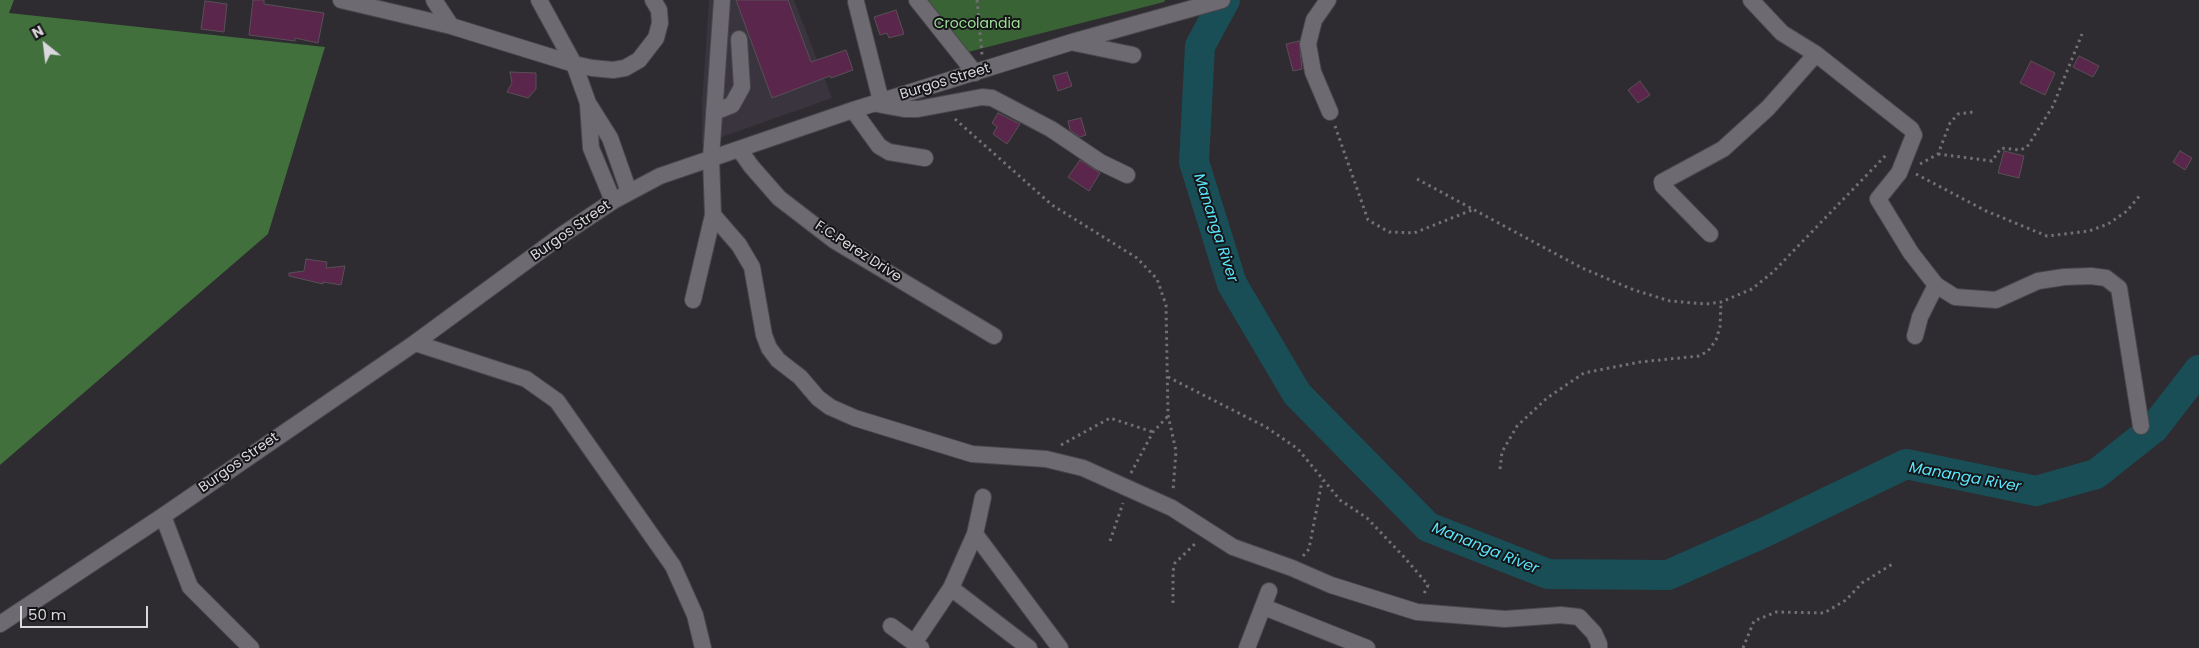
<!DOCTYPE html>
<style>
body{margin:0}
#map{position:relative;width:2199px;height:648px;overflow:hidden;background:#2e2b31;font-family:Poppins,sans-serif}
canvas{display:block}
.north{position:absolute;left:20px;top:20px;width:50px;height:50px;-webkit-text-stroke:4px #151417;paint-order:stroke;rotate:331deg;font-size:14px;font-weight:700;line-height:20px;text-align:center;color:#dad8dc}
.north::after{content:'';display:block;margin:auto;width:18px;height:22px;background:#dad8dc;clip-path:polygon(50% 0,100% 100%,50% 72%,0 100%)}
.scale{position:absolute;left:20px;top:606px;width:128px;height:22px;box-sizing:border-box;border:2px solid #dad8dc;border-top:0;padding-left:6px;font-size:15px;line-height:18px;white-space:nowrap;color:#dad8dc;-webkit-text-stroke:4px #151417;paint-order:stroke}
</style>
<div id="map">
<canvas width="2199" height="648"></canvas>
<div class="north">N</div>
<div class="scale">50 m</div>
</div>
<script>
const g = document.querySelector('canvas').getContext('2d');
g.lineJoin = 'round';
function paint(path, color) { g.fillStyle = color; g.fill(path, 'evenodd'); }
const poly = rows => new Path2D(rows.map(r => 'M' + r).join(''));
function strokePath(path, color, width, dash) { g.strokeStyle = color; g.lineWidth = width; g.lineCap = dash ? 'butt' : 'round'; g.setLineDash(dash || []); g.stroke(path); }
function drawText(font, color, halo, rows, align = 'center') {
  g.font = font + ' Poppins,sans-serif'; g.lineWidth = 4; g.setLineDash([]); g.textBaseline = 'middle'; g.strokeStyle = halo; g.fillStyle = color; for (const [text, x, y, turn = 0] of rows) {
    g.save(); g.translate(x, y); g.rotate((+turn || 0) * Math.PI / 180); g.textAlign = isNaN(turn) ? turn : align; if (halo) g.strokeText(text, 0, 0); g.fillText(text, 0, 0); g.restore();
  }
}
paint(poly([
 [709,0,794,0,832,98,702,144,702,102]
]), '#3a343f');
paint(poly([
 [927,0,1165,0,1164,2,968,52]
]), '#396235');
paint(poly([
 [0,0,14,0,9,13,325,47,268,234,0,465]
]), '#41703d');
strokePath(poly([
 [1225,0,1200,46,1194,162,1232,284,1297,394,1428,527,1548,574,1668,575,1763,533,1906,464,2036,491,2096,474,2154,428,2199,370]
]), '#194e56', 30);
const building = poly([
 [253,0,264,0,264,4,324,13,318,43,295,38,295,41,249,35,253,0],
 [736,0,788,0,811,62,846,50,853,70,831,78,830,76,772,98,736,0],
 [205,1,227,4,224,32,201,29,205,1],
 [896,10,904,34,889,38,887,33,880,35,874,17,896,10],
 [1299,41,1302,69,1293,71,1286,44,1299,41],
 [2079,56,2099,66,2093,77,2073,67,2079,56],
 [2031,61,2055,73,2045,95,2020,83,2031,61],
 [510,72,536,73,536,89,528,98,507,92,512,83,510,72],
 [1067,72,1072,86,1058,91,1053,76,1067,72],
 [1640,81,1650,95,1638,103,1628,90,1640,81],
 [998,113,1020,124,1007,144,993,134,997,127,992,123,998,113],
 [1081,118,1086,135,1080,137,1070,130,1068,121,1081,118],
 [2004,151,2024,156,2019,178,1998,173,2004,151],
 [2180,151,2192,158,2185,170,2173,162,2180,151],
 [1080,160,1100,173,1089,191,1068,177,1080,160],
 [306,259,327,262,326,268,345,266,341,285,323,282,323,284,289,276,289,273,304,271,306,259]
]);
paint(building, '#5b264c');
strokePath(building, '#575155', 1);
const minor = poly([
 [341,0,451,26,574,64,592,68,613,70,625,68,639,60,656,38,660,23,659,10,653,0],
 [434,0,451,26],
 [539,0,574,64,588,103,610,138,629,192],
 [917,0,975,73],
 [1328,0,1314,20,1308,44,1313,72,1330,112],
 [1751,0,1782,33,1816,54,1911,129,1914,135,1899,173,1878,199,1911,253,1936,285,1920,317,1915,336],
 [856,2,881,101],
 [1075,43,1133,55],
 [877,104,904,109,918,109,982,97,992,98,1051,129,1100,162,1127,175],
 [588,105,591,148,613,201],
 [853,110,879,146,889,152,925,158],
 [714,112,732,105,742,87,739,39],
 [739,149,751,166,779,198,835,241,994,336],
 [713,215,739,245,752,267,764,335,769,348,778,360,800,377,818,398,830,407,855,418,972,454,1046,459,1083,468,1172,508,1233,547,1292,568,1331,585,1417,612,1505,619,1561,615,1579,617,1594,633,1599,644,1599,648],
 [1710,234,1663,186,1662,182,1723,149,1768,108,1816,54],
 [1936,285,1955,297,1996,300,2038,281,2064,277,2091,276,2106,278,2119,288,2141,426],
 [693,300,713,215,711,158,722,0],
 [415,343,526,379,557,401,673,566,695,615,703,648],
 [163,516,190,587,251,648],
 [975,534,1060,648],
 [951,588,1029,648],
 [1264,607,1367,648],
 [0,624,163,516,415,343,562,235,613,201,660,176,853,110,1072,42,1222,0],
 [891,626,921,648],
 [914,643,951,588,975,534,983,497],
 [1247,648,1269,591]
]);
strokePath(minor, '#49474c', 18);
strokePath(poly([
 [977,0,982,55],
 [955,119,1052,205,1137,258,1157,279,1166,305,1168,415,1176,451,1173,491],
 [1335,126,1368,220,1389,232,1414,233,1472,210],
 [1938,154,1992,161,2001,148,2020,150,2027,147,2053,106,2082,34],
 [1920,164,1938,154,1950,123,1958,114,1973,112],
 [1916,174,1986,211,2047,236,2089,231,2108,224,2127,211,2141,194],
 [1417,179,1582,268,1634,290,1670,301,1706,304,1721,302,1752,289,1773,272,1888,153],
 [1168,377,1266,427,1298,449,1340,500,1367,518,1405,558,1428,585,1423,596],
 [1061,445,1110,418,1153,432],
 [1500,469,1502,452,1517,426,1547,398,1584,373,1640,362,1699,356,1708,351,1716,340,1720,327,1721,302],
 [1131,473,1153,432,1168,416],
 [1110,541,1123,503],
 [1303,556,1309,549,1322,481],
 [1173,603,1173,571,1175,563,1197,542],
 [1743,648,1754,621,1776,612,1824,613,1846,600,1862,583,1894,563]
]), '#726f75', 3, [2.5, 4]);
strokePath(minor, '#6d6a71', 16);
drawText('14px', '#9ce196', '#151417', [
 ["Crocolandia",977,24]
]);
drawText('14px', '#dad8dc', '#151417', [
 ["Burgos Street",945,82,-17],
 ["Burgos Street",571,231,-35],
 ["F.C.Perez Drive",858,252,33],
 ["Burgos Street",239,463,-35]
]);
drawText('italic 15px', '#59e6fc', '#151417', [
 ["Mananga River",1215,228,72],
 ["Mananga River",1965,478,10],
 ["Mananga River",1485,549,22]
]);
</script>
